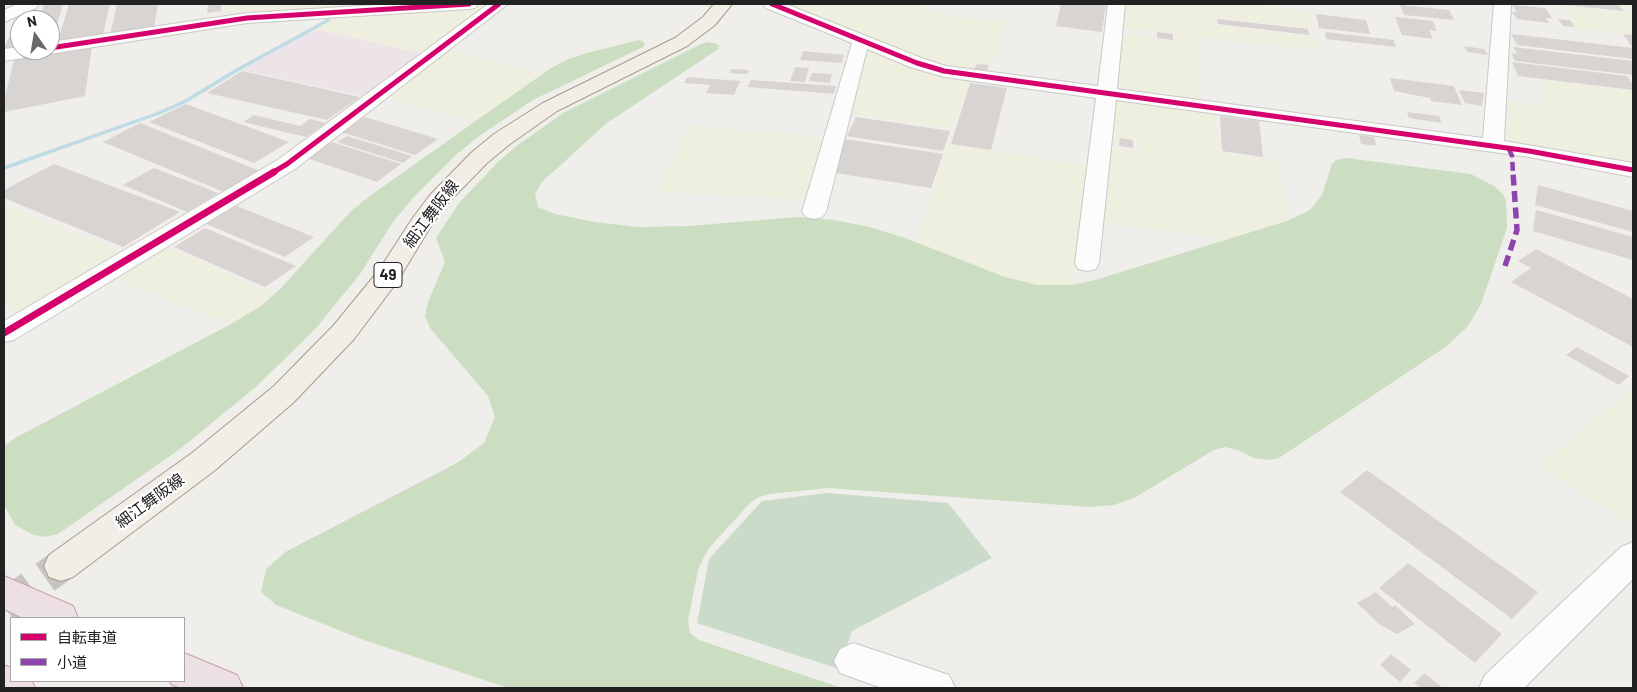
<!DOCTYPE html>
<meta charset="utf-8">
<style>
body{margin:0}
#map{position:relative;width:1637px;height:692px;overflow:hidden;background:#f0eeeb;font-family:Barlow,"Noto Sans JP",sans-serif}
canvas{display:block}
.frame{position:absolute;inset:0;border:5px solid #222;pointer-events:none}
.legend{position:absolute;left:10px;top:617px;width:175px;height:65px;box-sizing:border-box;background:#fff;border:1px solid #a7a7a7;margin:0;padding:6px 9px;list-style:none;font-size:15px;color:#222}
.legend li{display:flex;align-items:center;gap:10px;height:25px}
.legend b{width:25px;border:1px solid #a7a7a7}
.north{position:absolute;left:10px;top:10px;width:50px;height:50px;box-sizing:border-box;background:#fff;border:1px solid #a7a7a7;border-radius:50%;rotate:347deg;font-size:14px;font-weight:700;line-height:20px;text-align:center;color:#222}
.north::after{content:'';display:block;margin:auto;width:18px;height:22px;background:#6a6968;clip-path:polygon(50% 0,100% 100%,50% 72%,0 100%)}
</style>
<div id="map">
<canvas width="1637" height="692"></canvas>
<div class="frame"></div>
<ul class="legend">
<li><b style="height:6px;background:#d6006c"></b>自転車道</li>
<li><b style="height:6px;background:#8e44ad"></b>小道</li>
</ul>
<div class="north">N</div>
</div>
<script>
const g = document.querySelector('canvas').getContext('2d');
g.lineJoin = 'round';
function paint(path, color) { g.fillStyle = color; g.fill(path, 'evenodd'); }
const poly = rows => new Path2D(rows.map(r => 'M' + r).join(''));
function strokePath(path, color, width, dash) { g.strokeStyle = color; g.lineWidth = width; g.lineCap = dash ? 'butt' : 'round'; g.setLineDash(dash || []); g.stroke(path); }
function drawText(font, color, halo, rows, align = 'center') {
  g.font = font + ' Barlow,"Noto Sans JP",sans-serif'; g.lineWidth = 4.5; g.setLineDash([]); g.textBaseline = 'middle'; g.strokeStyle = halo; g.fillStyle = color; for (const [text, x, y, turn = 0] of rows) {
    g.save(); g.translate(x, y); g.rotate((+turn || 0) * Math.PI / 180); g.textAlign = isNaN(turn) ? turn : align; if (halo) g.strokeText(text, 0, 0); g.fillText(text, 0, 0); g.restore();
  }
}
paint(poly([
 [315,29,425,54,367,97,241,70]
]), '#ede4e9');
paint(poly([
 [225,4,341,4,323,10,224,18],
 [782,4,926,4,923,12,1006,22,992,65,975,63,972,72,921,60],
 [1126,4,1246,4,1310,11,1314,29,1216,17,1216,25,1316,37,1319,51,1198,37,1199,102,1124,92,1117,88,1123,35,1175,41,1176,34,1123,28],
 [1621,4,1633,4,1633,35,1576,28,1561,6,1628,13],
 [483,6,486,8,425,54,315,29,342,15],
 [448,49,542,74,476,121,384,97],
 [872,49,970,79,953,129,849,114,866,50],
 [1544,80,1633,91,1633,166,1514,145,1506,140,1508,99,1544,107],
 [1123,100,1217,113,1219,152,1280,162,1287,221,1229,239,1104,223,1111,148,1140,151,1140,141,1112,137,1116,102],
 [689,126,825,137,807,200,657,191],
 [948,144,1087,165,1072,285,1038,285,1005,277,916,243],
 [4,204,125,254,26,312,4,303],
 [163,245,274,294,261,306,231,324,109,277],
 [1633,388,1633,526,1539,466]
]), '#efefdf');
paint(poly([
 [639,40,644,42,645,44,643,47,533,100,482,134,458,153,413,198,393,222,360,274,317,327,257,386,180,449,58,534,45,537,34,535,15,525,4,505,4,446,15,438,231,324,261,306,282,287,350,212,371,195,548,70,566,60,587,53],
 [708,42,715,43,719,46,717,50,607,123,542,182,535,194,538,207,555,214,594,222,638,227,689,226,797,217,834,220,870,227,905,238,1005,277,1038,285,1072,285,1095,280,1287,221,1310,210,1322,195,1332,164,1336,160,1346,158,1471,174,1494,186,1503,194,1506,201,1507,228,1481,304,1468,326,1447,346,1279,458,1267,460,1254,458,1238,450,1225,447,1214,450,1134,498,1114,505,1090,507,828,488,770,494,759,497,751,502,710,547,704,557,698,570,688,621,690,633,699,640,842,688,508,688,361,639,276,605,261,592,266,569,287,551,457,463,484,443,495,417,488,396,430,328,425,316,428,302,445,262,436,238,459,203,498,162,519,144,565,112,701,44]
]), '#cbdec1');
paint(poly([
 [827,493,948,503,992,558,852,631,839,669,697,623,709,559,762,501]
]), '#cadbca');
paint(poly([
 [327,19,332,20,239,71,186,103,161,114,4,170,4,166,157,112,182,101,235,69,327,19]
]), '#bfdbe3');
paint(poly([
 [63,4,56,28,50,29,50,20,39,20,44,5],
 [69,4,110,4,103,34,58,41],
 [117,4,158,4,154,27,110,35],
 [221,4,221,11,207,13,208,5],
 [1061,4,1106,4,1102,32,1056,26],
 [1564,4,1618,4,1624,11,1564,5],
 [1400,5,1449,10,1454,20,1404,15],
 [1512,5,1545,8,1552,18,1546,18,1549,23,1517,19,1512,12,1517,12],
 [1316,14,1366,20,1370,34,1319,28],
 [1395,17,1433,21,1437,31,1429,30,1433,39,1402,35],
 [1217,19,1308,29,1309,35,1218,24],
 [1558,19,1570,20,1575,27,1563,26],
 [1157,32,1173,34,1173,40,1157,38],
 [1325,32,1394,40,1396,47,1326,39],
 [1511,34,1633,48,1633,59,1517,45],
 [1623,34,1633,35,1633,46,1631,46],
 [20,36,20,46,4,49,9,37],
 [92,46,85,96,4,112,4,101,14,60],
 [1464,46,1484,49,1488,55,1467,52],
 [1513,47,1633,61,1633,75,1515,61,1511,53,1517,54],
 [803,51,844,55,842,63,800,60],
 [1512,62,1627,76,1633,85,1633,90,1518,76],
 [977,64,989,65,987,71,974,69],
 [795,67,809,68,805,82,790,81],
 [731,69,749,70,747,74,729,73],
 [242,71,360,97,327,120,207,93],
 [812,73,832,74,830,83,809,81],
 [687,77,740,81,734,95,706,93,710,85,684,83],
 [1390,78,1454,86,1462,105,1431,101,1430,98,1394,91],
 [751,80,836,86,834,94,748,87],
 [970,83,1007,88,991,150,951,144],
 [1459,90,1484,93,1482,106,1465,103],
 [186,104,289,142,254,163,149,122],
 [1407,112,1439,116,1442,123,1409,118],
 [254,115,300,126,310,119,326,123,306,137,243,122],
 [1220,116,1259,121,1263,157,1222,151],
 [365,117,438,139,415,155,341,132],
 [856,117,950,131,943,151,847,136],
 [140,123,260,171,224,192,103,142],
 [1359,135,1374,137,1376,146,1361,144],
 [347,136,412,156,403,163,337,142],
 [1120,138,1133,140,1133,148,1119,146],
 [844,139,943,154,931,188,835,173],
 [332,142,401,164,377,182,307,158],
 [54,164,180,212,123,247,4,198,4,190],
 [154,168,218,193,187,212,123,185],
 [1538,185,1633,211,1633,232,1535,205],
 [234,205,314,237,285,257,204,223],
 [1536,210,1633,237,1633,260,1533,231],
 [205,228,296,266,265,287,174,247],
 [1536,249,1633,299,1633,347,1511,282,1531,268,1518,261],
 [1577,347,1629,376,1619,385,1566,355],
 [1367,470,1538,592,1512,619,1340,492],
 [1408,563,1502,634,1475,663,1379,588],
 [1376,592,1392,607,1395,605,1415,624,1397,634,1379,624,1357,603],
 [1391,654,1411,670,1400,682,1380,665],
 [1425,673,1443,688,1421,688,1414,683]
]), '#d7d4d2');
strokePath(poly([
 [4,606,61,566]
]), '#c7c5c3', 33, [33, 17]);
const minor = poly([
 [17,4,39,4,36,8,4,22,4,10,17,4],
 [391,4,478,4,475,8,469,9,247,23,50,54,45,52,37,56,4,61,4,49,20,47,20,50,50,50,50,42,247,13,391,4],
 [488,4,508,4,295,169,14,340,4,342,4,321,279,159,488,4],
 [763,4,786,4,924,59,946,66,1098,86,1108,4,1125,4,1117,89,1483,138,1494,4,1511,4,1504,141,1633,163,1633,177,1529,157,1116,100,1099,263,1096,269,1087,271,1078,269,1075,263,1096,98,944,77,910,67,867,49,826,212,822,217,814,219,806,217,802,212,852,43,766,8,763,4],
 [1633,542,1633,579,1524,688,1479,688,1485,675,1621,547,1633,542],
 [853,643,949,675,955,688,882,688,840,673,834,661,840,649,853,643]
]);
const primary = poly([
 [714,4,732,4,715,25,687,46,557,111,510,144,487,163,446,205,431,226,397,282,354,339,294,402,214,471,73,577,61,581,49,577,44,566,49,555,192,453,274,386,334,325,379,270,412,219,430,195,471,153,494,134,543,103,675,38,703,17,714,4]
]);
const motorway = poly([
 [4,576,73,606,78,618,23,618,4,609,4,576],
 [184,653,237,675,243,688,181,688,171,684,170,681,184,681,184,653],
 [4,665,11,668,11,681,32,681,35,688,4,688,4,665]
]);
strokePath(minor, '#c9c8c7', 2);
strokePath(primary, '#a79c86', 2);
strokePath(motorway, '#c5a2ac', 2);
paint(minor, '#fdfcfc');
paint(primary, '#f3ede7');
paint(motorway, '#ece0e2');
strokePath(poly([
 [1509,149,1512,156,1513,173]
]), '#8e44ad', 4.5, [9, 4.5]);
strokePath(poly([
 [1505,266,1517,230,1513,172]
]), '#8e44ad', 5.5, [11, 5.5]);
strokePath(poly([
 [772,4,917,63,944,71,1529,151,1633,170],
 [50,48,247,18,469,4],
 [272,173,287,164,499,4]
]), '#d6006c', 5);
strokePath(poly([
 [4,333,274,172]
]), '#d6006c', 7);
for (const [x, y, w] of [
 [388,275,28]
]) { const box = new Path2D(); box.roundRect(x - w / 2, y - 12.5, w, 25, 4); g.fillStyle = '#fff'; g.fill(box); strokePath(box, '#222', 1); }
drawText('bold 15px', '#222', null, [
 ["49",388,275]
]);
drawText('16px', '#222', '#fff', [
 ["細江舞阪線",431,214,-53],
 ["細江舞阪線",150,501,-36]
]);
</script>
